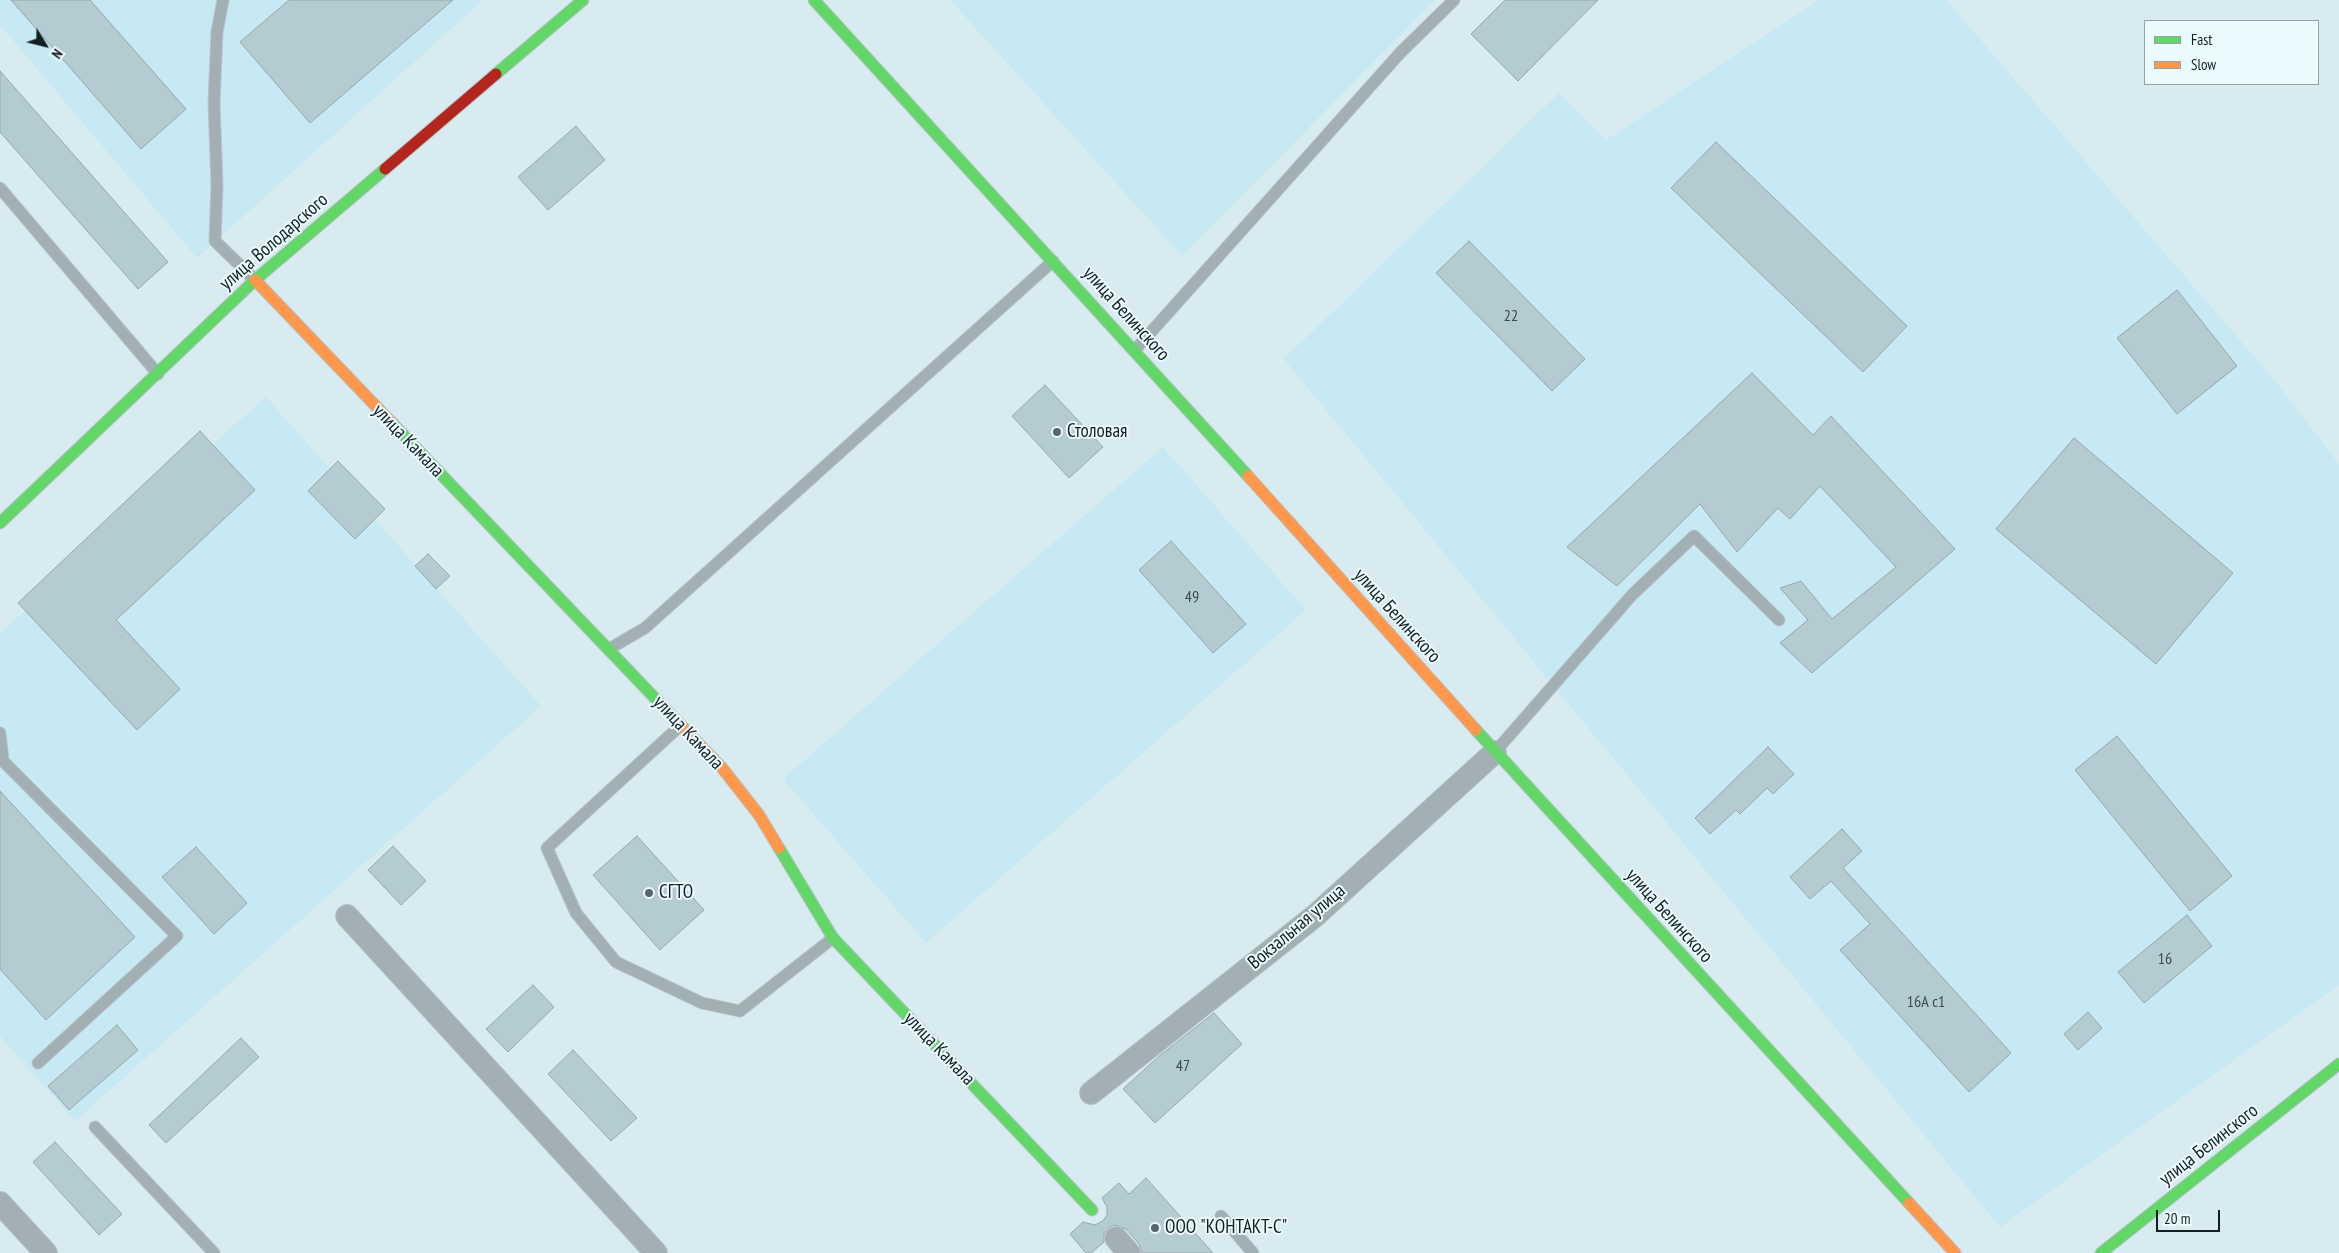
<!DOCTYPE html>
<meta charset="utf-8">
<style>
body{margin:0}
#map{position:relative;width:2339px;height:1253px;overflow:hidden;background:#d7ebf1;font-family:"PT Sans Narrow",sans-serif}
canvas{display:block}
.legend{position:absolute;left:2144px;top:20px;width:175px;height:65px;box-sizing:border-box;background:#ebfafe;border:1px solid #94a2a6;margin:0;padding:6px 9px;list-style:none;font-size:15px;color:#111f23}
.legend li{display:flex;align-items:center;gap:10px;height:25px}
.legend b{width:25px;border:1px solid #94a2a6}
.north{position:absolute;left:20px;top:20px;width:50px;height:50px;-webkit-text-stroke:4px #ebfafe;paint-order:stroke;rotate:126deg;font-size:14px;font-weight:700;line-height:20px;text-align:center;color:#111f23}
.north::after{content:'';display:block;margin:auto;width:18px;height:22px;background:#111f23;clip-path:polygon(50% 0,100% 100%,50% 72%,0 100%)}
.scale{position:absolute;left:2156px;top:1210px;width:64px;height:22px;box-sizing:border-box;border:2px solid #111f23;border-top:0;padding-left:6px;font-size:15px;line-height:18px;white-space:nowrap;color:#111f23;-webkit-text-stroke:4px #ebfafe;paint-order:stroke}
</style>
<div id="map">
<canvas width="2339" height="1253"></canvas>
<ul class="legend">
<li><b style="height:6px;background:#63d668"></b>Fast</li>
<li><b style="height:6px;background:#ff974d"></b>Slow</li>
</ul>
<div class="north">N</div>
<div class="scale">20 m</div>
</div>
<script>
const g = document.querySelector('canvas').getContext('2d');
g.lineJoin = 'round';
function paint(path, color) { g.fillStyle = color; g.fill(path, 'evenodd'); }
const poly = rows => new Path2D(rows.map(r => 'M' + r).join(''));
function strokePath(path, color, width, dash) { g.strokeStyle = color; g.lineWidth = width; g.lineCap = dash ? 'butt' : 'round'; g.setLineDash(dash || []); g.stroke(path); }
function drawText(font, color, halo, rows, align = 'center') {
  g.font = font + ' "PT Sans Narrow",sans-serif'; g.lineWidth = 4; g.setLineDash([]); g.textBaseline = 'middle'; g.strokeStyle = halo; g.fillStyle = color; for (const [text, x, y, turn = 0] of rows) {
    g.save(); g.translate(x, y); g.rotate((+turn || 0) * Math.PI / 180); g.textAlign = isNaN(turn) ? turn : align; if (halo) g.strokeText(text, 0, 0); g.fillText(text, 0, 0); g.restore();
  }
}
paint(poly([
 [0,0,483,0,197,258,0,25],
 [950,0,1435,0,1182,256],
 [1819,0,1946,0,2276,382,2339,464,2339,985,2000,1227,1284,359,1559,93,1606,140],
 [266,397,541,706,75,1121,0,1036,0,633],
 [1163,447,1306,610,926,943,783,779]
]), '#c7e9f4');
const building = poly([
 [11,0,90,0,186,109,141,149,11,0],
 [289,0,453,0,310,123,240,42,289,0],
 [1505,0,1598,0,1518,81,1471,34,1505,0],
 [0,71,168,262,138,289,0,132,0,71],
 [576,126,605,160,548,210,518,177,576,126],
 [1716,142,1907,326,1863,372,1671,188,1716,142],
 [1469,241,1585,359,1552,391,1436,273,1469,241],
 [2177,290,2237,366,2177,414,2117,338,2177,290],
 [1752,373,1813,435,1831,416,1955,549,1812,673,1780,643,1808,620,1780,588,1801,581,1832,619,1896,567,1820,486,1790,519,1778,508,1737,552,1700,504,1617,586,1567,547,1752,373],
 [1045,385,1103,447,1069,478,1012,416,1045,385],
 [200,431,255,490,116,620,180,689,137,730,18,603,200,431],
 [2074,438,2233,573,2156,664,1996,529,2074,438],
 [338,461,385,509,355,539,308,491,338,461],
 [1171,541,1246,624,1213,653,1139,570,1171,541],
 [428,554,450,576,436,589,415,566,428,554],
 [2117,736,2232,876,2190,911,2075,770,2117,736],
 [1768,747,1794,774,1773,794,1767,788,1740,814,1736,810,1710,834,1695,818,1768,747],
 [0,791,135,937,46,1020,0,969,0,791],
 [1842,829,1862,851,1843,868,2011,1053,1969,1092,1840,950,1870,924,1831,881,1810,899,1790,877,1842,829],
 [637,836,704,910,660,950,593,875,637,836],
 [393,846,426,881,401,905,368,870,393,846],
 [196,847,247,903,214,934,162,877,196,847],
 [2187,915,2212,946,2144,1003,2118,972,2187,915],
 [533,985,554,1007,508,1052,486,1029,533,985],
 [2088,1012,2102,1028,2078,1050,2064,1034,2088,1012],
 [1214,1013,1242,1044,1155,1123,1123,1089,1159,1056,1214,1013],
 [117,1025,138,1050,69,1110,48,1086,117,1025],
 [241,1038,259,1057,166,1143,149,1125,241,1038],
 [573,1050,637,1118,611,1141,548,1074,573,1050],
 [55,1142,122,1214,99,1235,33,1162,55,1142],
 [1146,1178,1213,1253,1142,1253,1139,1244,1126,1229,1114,1225,1108,1228,1104,1233,1104,1242,1091,1253,1086,1253,1070,1234,1083,1222,1095,1225,1103,1221,1107,1215,1107,1207,1102,1198,1119,1183,1129,1194,1146,1178]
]);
paint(building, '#b5cbd2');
strokePath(building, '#98a7ac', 1);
const lane = poly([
 [223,0,217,32,214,103,217,185,215,241,255,280],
 [0,188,158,374],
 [1135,350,1400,53,1454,0],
 [609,649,645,628,1053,261],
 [681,725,547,848,576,913,616,962,702,1003,740,1011,833,938],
 [0,733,3,761,177,936,38,1063],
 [1495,752,1632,595,1694,536,1779,620],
 [95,1127,214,1253],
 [1221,1216,1253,1253]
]);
const street = poly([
 [347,916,656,1253],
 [1091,1093,1316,915,1495,752],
 [0,1203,46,1253],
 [1116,1238,1129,1253]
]);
const fast = poly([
 [814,0,1248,476],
 [496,74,583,0],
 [392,423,672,716],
 [0,523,255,280,385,169],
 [1476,730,1909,1203],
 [779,848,833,938,1092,1210],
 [2101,1253,2339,1064]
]);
const slow = poly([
 [255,280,392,423],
 [1248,476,1476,730],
 [672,716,723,769,759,815,779,848],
 [1909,1203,1955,1253]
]);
const jam = poly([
 [385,169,496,74]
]);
strokePath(lane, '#b6c5c9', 13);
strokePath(street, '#b6c5c9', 24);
strokePath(fast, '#b6c5c9', 13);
strokePath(slow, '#b6c5c9', 13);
strokePath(jam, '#b6c5c9', 13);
strokePath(lane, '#a2afb3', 11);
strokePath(street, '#a2afb3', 22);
strokePath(fast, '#63d668', 11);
strokePath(slow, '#ff974d', 11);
strokePath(jam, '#b3261e', 11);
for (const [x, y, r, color] of [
 [1057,432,5,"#56666b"],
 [649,893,5,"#56666b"],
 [1155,1228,5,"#56666b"]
]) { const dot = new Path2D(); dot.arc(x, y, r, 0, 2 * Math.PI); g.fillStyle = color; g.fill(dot); strokePath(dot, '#ebfafe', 2); }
drawText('16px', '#3a4a4f', null, [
 ["22",1511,316],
 ["49",1192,597],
 ["16",2165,959],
 ["16А с1",1926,1002],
 ["47",1183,1066]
]);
drawText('19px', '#111f23', '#ebfafe', [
 ["улица Володарского",274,242,-41],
 ["улица Белинского",1126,314,48],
 ["улица Камала",408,441,46],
 ["улица Белинского",1397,616,48],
 ["улица Камала",688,733,47],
 ["улица Белинского",1669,916,48],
 ["Вокзальная улица",1297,927,-40],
 ["улица Камала",939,1049,46],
 ["улица Белинского",2209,1145,-38]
]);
drawText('19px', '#111f23', '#ebfafe', [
 ["Столовая",1067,432],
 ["СГТО",659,893],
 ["ООО \"КОНТАКТ-С\"",1165,1228]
], 'left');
</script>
